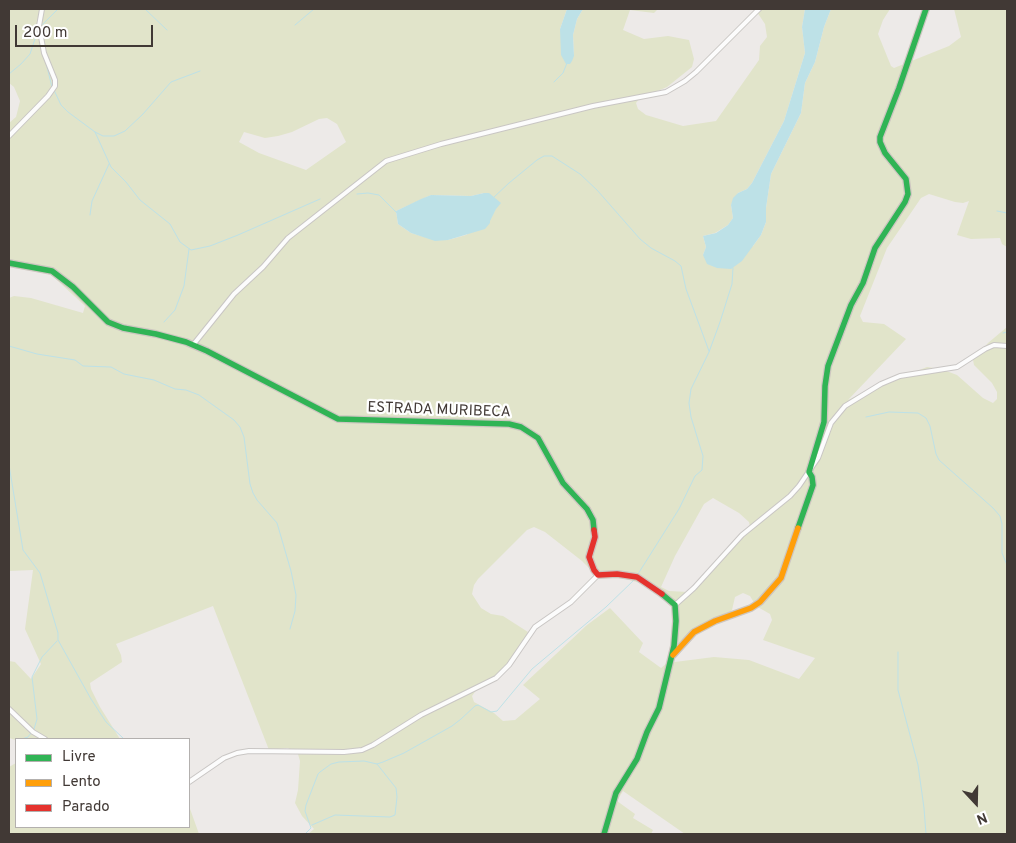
<!DOCTYPE html>
<style>
body{margin:0}
#map{position:relative;width:1016px;height:843px;overflow:hidden;background:#edeae8;font-family:Overpass,sans-serif}
canvas{display:block}
.frame{position:absolute;inset:0;border:10px solid #413935;pointer-events:none}
.legend{position:absolute;left:15px;top:738px;width:175px;height:90px;box-sizing:border-box;background:#fff;border:1px solid #b3b0ae;margin:0;padding:6px 9px;list-style:none;font-size:15px;color:#413935}
.legend li{display:flex;align-items:center;gap:10px;height:25px}
.legend b{width:25px;border:1px solid #b3b0ae}
.north{position:absolute;left:951px;top:778px;width:50px;height:50px;-webkit-text-stroke:4px #fff;paint-order:stroke;rotate:159deg;font-size:14px;font-weight:700;line-height:20px;text-align:center;color:#413935}
.north::after{content:'';display:block;margin:auto;width:18px;height:22px;background:#413935;clip-path:polygon(50% 0,100% 100%,50% 72%,0 100%)}
.scale{position:absolute;left:15px;top:25px;width:138px;height:22px;box-sizing:border-box;border:2px solid #413935;border-top:0;padding-left:6px;font-size:15px;line-height:18px;white-space:nowrap;color:#413935;-webkit-text-stroke:4px #fff;paint-order:stroke}
</style>
<div id="map">
<canvas width="1016" height="843"></canvas>
<div class="frame"></div>
<ul class="legend">
<li><b style="height:6px;background:#30b455"></b>Livre</li>
<li><b style="height:6px;background:#ff9f0a"></b>Lento</li>
<li><b style="height:6px;background:#e5322d"></b>Parado</li>
</ul>
<div class="north">N</div>
<div class="scale">200 m</div>
</div>
<script>
const g = document.querySelector('canvas').getContext('2d');
g.lineJoin = 'round';
function paint(path, color) { g.fillStyle = color; g.fill(path, 'evenodd'); }
const poly = rows => new Path2D(rows.map(r => 'M' + r).join(''));
function strokePath(path, color, width, dash) { g.strokeStyle = color; g.lineWidth = width; g.lineCap = dash ? 'butt' : 'round'; g.setLineDash(dash || []); g.stroke(path); }
function drawText(font, color, halo, rows, align = 'center') {
  g.font = font + ' Overpass,sans-serif'; g.lineWidth = 4.5; g.setLineDash([]); g.textBaseline = 'middle'; g.strokeStyle = halo; g.fillStyle = color; for (const [text, x, y, turn = 0] of rows) {
    g.save(); g.translate(x, y); g.rotate((+turn || 0) * Math.PI / 180); g.textAlign = isNaN(turn) ? turn : align; if (halo) g.strokeText(text, 0, 0); g.fillText(text, 0, 0); g.restore();
  }
}
paint(poly([
 [9,9,567,9,560,29,574,56,573,35,577,19,583,9,658,9,654,13,630,10,623,30,644,39,668,36,689,40,694,59,692,67,667,87,639,99,636,103,638,109,646,115,683,126,716,121,759,60,760,46,767,37,765,24,755,9,805,9,802,27,805,53,784,121,752,183,747,189,738,193,731,205,733,218,728,225,715,233,703,236,706,247,703,255,753,246,761,235,766,222,766,208,771,174,801,113,805,83,815,62,824,27,831,9,890,9,883,20,878,34,891,66,894,68,949,46,961,37,954,9,1007,9,1007,247,1002,244,1000,238,971,239,957,235,969,201,963,203,955,202,929,194,921,198,887,248,860,316,863,322,884,324,906,339,848,400,894,377,917,371,927,367,941,369,957,375,983,398,993,403,997,399,997,392,992,383,974,365,973,360,988,343,1007,327,1007,834,685,834,623,791,617,801,635,814,633,818,653,830,651,834,308,834,314,829,302,816,295,803,298,790,300,761,298,754,288,748,269,750,213,606,116,644,121,655,122,662,90,683,91,689,100,707,120,739,16,740,9,738,9,661,15,662,31,679,41,664,25,629,33,570,9,571,9,298,14,296,31,298,83,313,85,306,47,271,9,267,9,123,16,117,20,101,14,87,9,83],
 [327,118,337,124,346,142,306,170,259,153,239,142,244,132,265,138,278,136,292,132,319,119],
 [484,193,496,208,489,221,466,235,448,240,435,240,411,233,398,224,396,211,431,195,471,196],
 [713,498,739,513,749,522,750,527,725,550,688,592,669,591,661,587,675,556,704,504],
 [534,527,545,532,582,561,592,571,595,579,611,575,651,586,674,609,672,649,687,635,727,615,732,610,735,597,743,593,750,596,756,606,770,614,772,620,763,640,815,658,799,679,749,660,714,657,667,663,661,668,639,652,643,643,610,608,587,625,523,685,540,699,515,720,503,721,494,713,474,702,472,696,477,689,493,681,504,673,519,650,528,632,503,616,491,614,481,608,472,594,474,585,478,579,527,530],
 [16,763,16,827,189,827,189,806,199,834,9,834,9,767]
]), '#e1e4ca');
paint(poly([
 [567,9,583,9,577,19,573,35,574,56,572,61,570,64,566,64,561,55,560,29],
 [805,9,831,9,824,27,815,62,805,83,801,113,771,174,766,208,766,222,761,235,742,261,731,269,717,268,707,264,703,255,706,247,703,236,716,233,728,225,733,218,731,205,733,198,738,193,747,189,752,183,784,121,805,53,802,27],
 [484,193,489,193,501,203,496,209,490,221,490,223,485,229,448,240,435,241,411,233,398,224,396,211,421,199,431,195,471,196]
]), '#bde1e7');
strokePath(poly([
 [145,9,167,30],
 [295,25,314,9],
 [40,27,58,9],
 [45,59,52,87],
 [9,74,21,64,30,54,38,30],
 [554,82,563,73,567,63],
 [54,90,61,105,68,112,95,132,103,136,114,136,125,131,143,114,171,82,200,71],
 [95,132,111,167,126,182,140,200,170,224,180,242,191,250,210,246,238,235,320,199],
 [357,194,368,193,379,195,397,213],
 [493,198,509,183,537,160,544,156,552,156,580,174,597,190,640,239,651,248,675,261,681,266,686,289,709,351],
 [997,211,1007,213],
 [90,215,92,201,109,164],
 [164,322,175,310,184,286,189,249],
 [1003,333,1007,332],
 [9,346,37,354,75,360,83,366,111,367,124,374,154,380,175,389,186,390,199,395,234,420,240,427,244,437,250,484,253,493,257,500,277,523,291,571,296,595,295,611,290,629],
 [866,417,889,412,918,413,926,418,930,426,936,454,939,460,993,508,1000,516,1002,524,1002,553,1007,565],
 [9,465,23,550,40,573,58,633,58,640,91,699,106,722,124,739],
 [638,574,679,509,695,476,702,470,703,456,691,417,689,403,691,389,709,352,720,322,732,284,733,268],
 [898,652,898,690,918,765,924,808,926,834],
 [34,729,37,719,32,677,42,657,57,641],
 [22,739,28,737,31,733],
 [312,825,335,815,390,817,395,815,397,797,396,788,377,764],
 [305,834,311,828,305,811,306,805,318,774,320,772,331,764,339,762,364,761,377,764,383,762,404,753,452,726,461,719,475,706,478,705,491,712,497,711,532,669,606,607,634,580]
]), '#bde1e7', 1);
const street = poly([
 [9,136,48,96,55,86,55,80,44,53,39,26,42,9],
 [193,345,234,294,263,267,288,238,386,161,441,144,593,106,666,92,685,81,696,72,759,9],
 [675,605,694,588,742,535,790,496,799,486,818,458,831,423,845,406,881,384,900,376,957,367,985,349,994,345,1007,346],
 [9,709,33,732,45,739],
 [189,782,224,758,237,753,249,751,344,752,362,750,373,745,421,715,496,678,509,665,535,627,571,602,598,575]
]);
const fast = poly([
 [9,263,52,271,73,287,108,322,123,328,156,334,186,342,207,351,338,419,509,424,521,427,538,438,563,483,587,509,593,520,594,530],
 [798,528,813,485,812,477,809,472,824,422,825,386,828,366,851,305,863,283,875,248,905,202,908,194,906,179,885,153,880,142,880,137,899,88,926,9],
 [604,834,616,793,637,759,647,732,659,708,674,646,676,621,675,605,662,594]
]);
const slow = poly([
 [673,655,694,632,715,621,751,608,760,602,781,578,798,528]
]);
const jam = poly([
 [594,530,595,537,589,557,594,570,598,575,617,574,637,577,662,594]
]);
strokePath(street, '#c9c6c4', 6);
strokePath(fast, '#cdc6c0', 8);
strokePath(slow, '#cdc6c0', 8);
strokePath(jam, '#cdc6c0', 8);
strokePath(street, '#fcfcfc', 4);
strokePath(fast, '#30b455', 5.5);
strokePath(slow, '#ff9f0a', 5.5);
strokePath(jam, '#e5322d', 5.5);
drawText('15px', '#413935', '#fff', [
 ["ESTRADA MURIBECA",439,411,2]
]);
</script>
